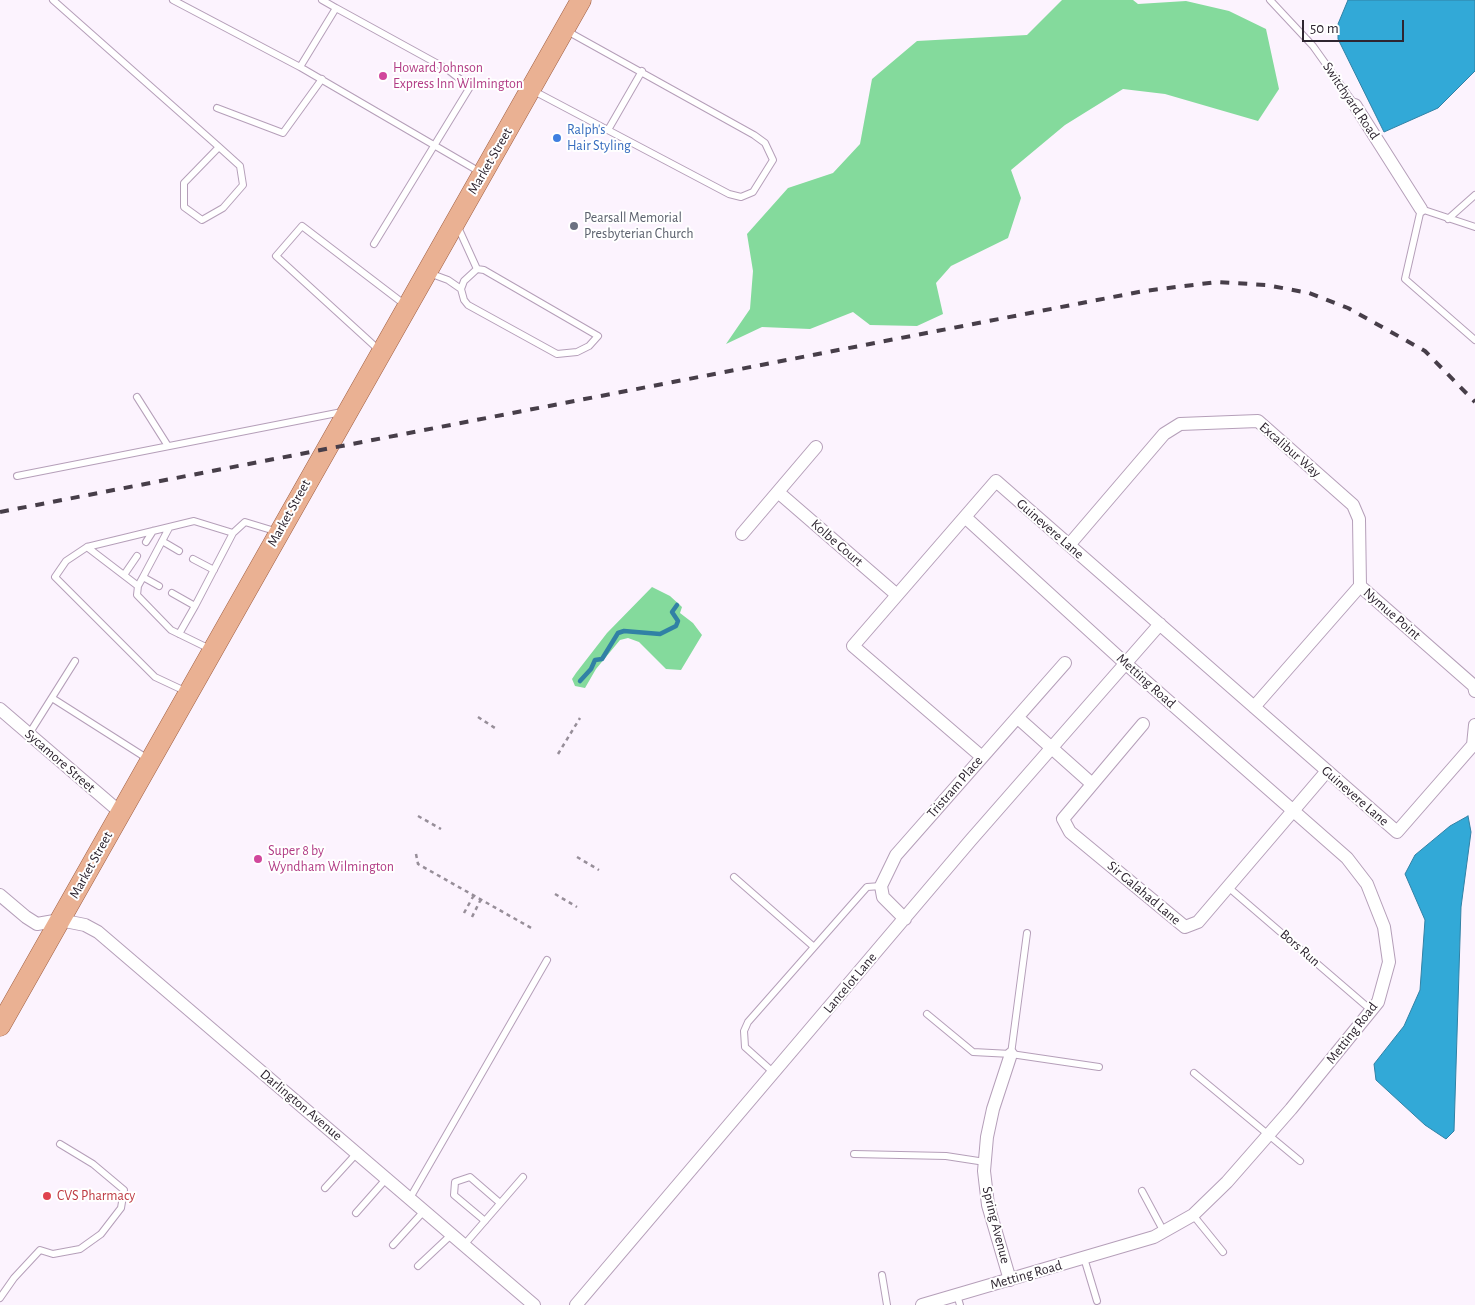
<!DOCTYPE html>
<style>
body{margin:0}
#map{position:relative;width:1475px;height:1305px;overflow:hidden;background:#fcf3fe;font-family:"Alegreya Sans",sans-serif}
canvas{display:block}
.scale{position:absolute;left:1302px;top:20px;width:102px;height:22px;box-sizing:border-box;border:2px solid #2e2530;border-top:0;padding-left:6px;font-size:15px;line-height:18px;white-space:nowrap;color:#2e2530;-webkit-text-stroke:4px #fff;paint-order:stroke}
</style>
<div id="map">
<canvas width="1475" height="1305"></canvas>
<div class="scale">50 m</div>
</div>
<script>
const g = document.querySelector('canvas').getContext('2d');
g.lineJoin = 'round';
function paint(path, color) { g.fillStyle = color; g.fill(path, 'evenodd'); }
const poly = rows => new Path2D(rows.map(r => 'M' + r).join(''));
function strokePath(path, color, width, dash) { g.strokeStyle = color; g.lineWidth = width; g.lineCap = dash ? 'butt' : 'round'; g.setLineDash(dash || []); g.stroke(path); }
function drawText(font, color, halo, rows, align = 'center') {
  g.font = font + ' "Alegreya Sans",sans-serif'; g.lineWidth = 4; g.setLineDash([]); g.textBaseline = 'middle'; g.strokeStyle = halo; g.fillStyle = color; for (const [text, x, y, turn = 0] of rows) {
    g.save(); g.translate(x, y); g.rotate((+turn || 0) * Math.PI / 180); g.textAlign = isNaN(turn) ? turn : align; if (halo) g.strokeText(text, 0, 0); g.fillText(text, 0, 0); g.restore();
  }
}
paint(poly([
 [1062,0,1133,0,1138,4,1186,1,1229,11,1266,29,1279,89,1258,121,1165,94,1123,89,1065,125,1011,170,1021,198,1008,238,951,266,936,283,943,314,917,326,870,325,853,312,810,329,762,327,726,344,750,309,753,271,747,234,788,188,833,173,860,144,872,79,917,41,1027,35],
 [652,587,670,596,682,607,680,613,693,623,702,635,681,670,666,669,639,642,628,638,620,640,596,669,585,688,575,686,572,679,576,673,607,633]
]), '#84da9c');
const water = poly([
 [1348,0,1475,0,1475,71,1438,108,1384,132,1338,39,1338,24,1348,0],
 [1468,816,1471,832,1461,907,1454,1131,1446,1139,1425,1125,1376,1080,1374,1064,1404,1026,1420,990,1425,920,1405,874,1415,855,1450,826,1468,816]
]);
paint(water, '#32a9d7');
strokePath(water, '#3181a5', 1);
strokePath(poly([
 [580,681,591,669,595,660,602,659,618,633,624,631,660,634,676,626,678,621,672,612,677,605]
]), '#3181a5', 4.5);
const service = poly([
 [53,0,219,147,240,166,243,185,223,208,202,220,184,207,184,183,219,147],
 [173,0,300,67,480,172],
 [1270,0,1313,46,1355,105],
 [336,8,447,69,470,87,374,244],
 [300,67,336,8,322,0],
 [532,90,729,194,741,197,753,192,773,160,765,143,754,135,567,31],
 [217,108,283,133,322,79],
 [608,130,642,71],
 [1448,219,1475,195],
 [457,225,477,269],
 [1475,227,1421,209,1405,279,1475,340],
 [429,273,448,280,461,289,464,300,468,305,557,354,577,352,589,346,598,336,484,270,477,269,464,281,461,289],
 [379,350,276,256,302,226,404,304],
 [137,397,168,446],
 [17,476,342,412],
 [162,541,179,551],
 [146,542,153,531],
 [87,547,138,586],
 [193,559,214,570],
 [124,575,137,556],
 [143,577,138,586,137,595,171,630,212,650],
 [159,586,143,577,169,528],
 [172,593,195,606,233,533],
 [179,634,195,606],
 [187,692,155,677,55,577,66,561,87,547,194,521,233,533,245,522,278,532],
 [52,698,148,759],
 [29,734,75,661],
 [734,877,814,947],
 [1228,887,1371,1010],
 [927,1014,973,1052,1011,1054,1099,1067],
 [1011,1054,1027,933],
 [774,1073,745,1047,744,1031,748,1022,867,887,881,886],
 [1194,1073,1300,1161],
 [854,1154,946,1156,985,1162],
 [325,1188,357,1153],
 [1142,1191,1164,1232],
 [410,1198,547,960],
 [356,1213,387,1178],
 [1193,1215,1223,1252],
 [485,1221,454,1195,455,1182,470,1177,500,1203],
 [393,1245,424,1211],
 [464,1245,523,1177],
 [1084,1258,1097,1301],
 [418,1266,451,1235],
 [882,1275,887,1305],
 [957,1295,960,1305],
 [0,1298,14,1278,40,1250,53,1254,80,1249,101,1234,121,1208,124,1190,93,1164,60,1144]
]);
const minor = poly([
 [1355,105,1421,209],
 [778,492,897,595],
 [742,534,816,447],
 [1069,545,1164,434,1180,424,1258,421,1353,505,1359,519,1360,586],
 [1254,707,1360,586,1474,686,1475,691],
 [0,709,121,813],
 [1018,718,1091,783],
 [1143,724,1063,819,1070,832,1185,927,1198,922,1327,771],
 [982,757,853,646,996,481,1397,832,1473,745,1475,725],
 [0,895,26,917,37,924,60,920,85,925,98,932,534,1305],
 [905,919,883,897,881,886,896,855,1065,663],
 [1010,1280,988,1205,984,1171,987,1137,993,1109,1011,1054],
 [576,1305,970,841,1160,624],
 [922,1305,1154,1237,1193,1215,1227,1182,1291,1109,1378,1002,1389,962,1384,927,1367,884,1347,858,1125,663,965,517]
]);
const primary = poly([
 [0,1026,581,0]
]);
strokePath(service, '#b59fb9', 8);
strokePath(minor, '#b59fb9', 14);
strokePath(primary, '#9f5e42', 21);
strokePath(poly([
 [478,717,498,730],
 [558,754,580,718],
 [418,816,441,829],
 [416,854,418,864,533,929],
 [577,857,599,870],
 [555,894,577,907],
 [464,913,474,895],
 [472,917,481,899]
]), '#978e99', 2.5, [4, 4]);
strokePath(service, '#fff', 6);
strokePath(minor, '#fff', 12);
strokePath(primary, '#eab193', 20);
strokePath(poly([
 [0,512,1144,291,1217,282,1266,285,1309,293,1348,308,1425,351,1475,402]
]), '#473e49', 4, [9, 9]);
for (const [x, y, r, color] of [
 [383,76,5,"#d1479c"],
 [557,138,5,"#3f7fe0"],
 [574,226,5,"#6b7280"],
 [258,859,5,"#d1479c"],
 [47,1196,5,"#e0444e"]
]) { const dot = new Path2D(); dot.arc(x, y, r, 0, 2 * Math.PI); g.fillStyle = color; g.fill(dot); strokePath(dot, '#fff', 2); }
drawText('14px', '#b23c85', '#fff', [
 ["Howard Johnson",393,68],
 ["Express Inn Wilmington",393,84],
 ["Super 8 by",268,851],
 ["Wyndham Wilmington",268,867]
], 'left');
drawText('14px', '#2e2530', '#fff', [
 ["Switchyard Road",1351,101,56],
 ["Market Street",490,161,-60],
 ["Excalibur Way",1290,450,41],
 ["Market Street",289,513,-61],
 ["Guinevere Lane",1050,529,41],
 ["Kolbe Court",837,543,41],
 ["Nymue Point",1392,614,41],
 ["Metting Road",1146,681,42],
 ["Sycamore Street",60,761,41],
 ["Tristram Place",955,787,-49],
 ["Guinevere Lane",1355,796,41],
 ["Market Street",91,865,-61],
 ["Sir Galahad Lane",1144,893,40],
 ["Bors Run",1300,948,41],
 ["Lancelot Lane",850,983,-50],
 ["Metting Road",1352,1033,-52],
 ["Darlington Avenue",301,1105,40],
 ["Spring Avenue",996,1225,76],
 ["Metting Road",1026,1275,-16]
]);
drawText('14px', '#366cbe', '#fff', [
 ["Ralph's",567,130],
 ["Hair Styling",567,146]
], 'left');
drawText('14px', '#5b616d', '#fff', [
 ["Pearsall Memorial",584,218],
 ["Presbyterian Church",584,234]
], 'left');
drawText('14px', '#be3a42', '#fff', [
 ["CVS Pharmacy",57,1196]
], 'left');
</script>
